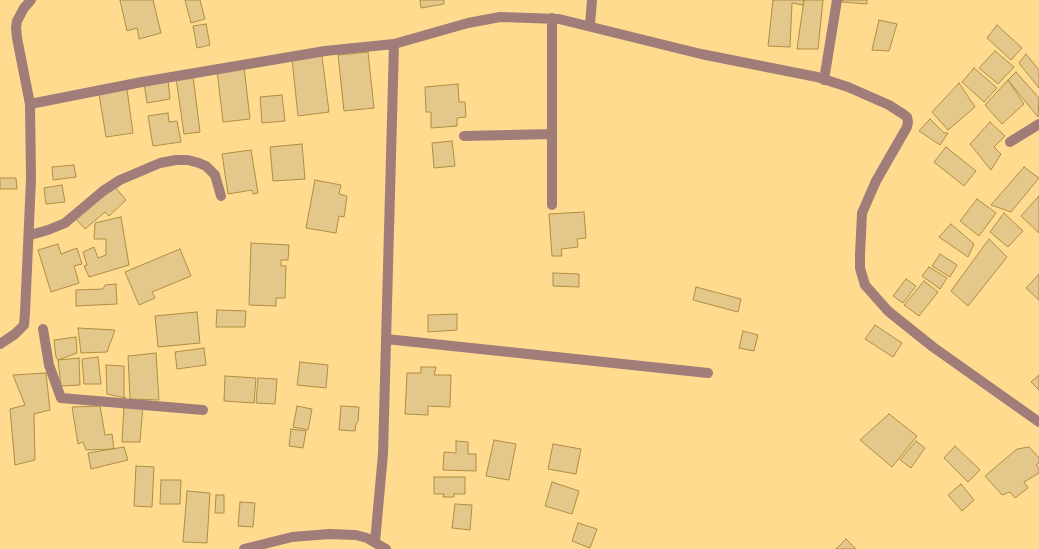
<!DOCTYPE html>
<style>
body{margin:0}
canvas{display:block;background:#fedb8f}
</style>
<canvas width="1039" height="549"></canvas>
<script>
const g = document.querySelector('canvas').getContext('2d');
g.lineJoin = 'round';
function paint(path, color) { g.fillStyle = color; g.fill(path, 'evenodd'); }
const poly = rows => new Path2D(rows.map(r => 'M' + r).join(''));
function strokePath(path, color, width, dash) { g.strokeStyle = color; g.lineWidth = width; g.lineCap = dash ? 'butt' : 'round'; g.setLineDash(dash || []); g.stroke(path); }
const building = poly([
 [120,0,153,0,161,33,139,39,137,28,127,31,120,0],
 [185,0,200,0,205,19,191,23,185,0],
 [420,0,444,0,444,4,421,8,420,0],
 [773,0,804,0,803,5,792,3,790,47,768,46,773,0],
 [804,0,823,0,818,49,797,49,804,0],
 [843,0,867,0,867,4,842,2,843,0],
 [879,20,897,24,889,51,872,50,879,20],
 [206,24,210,45,197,48,193,26,206,24],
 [997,25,1022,48,1011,60,987,38,997,25],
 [995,51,1014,67,998,84,979,68,995,51],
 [368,52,374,108,344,111,338,55,368,52],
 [1026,54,1039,70,1039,88,1019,63,1026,54],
 [322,56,329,112,298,116,292,59,322,56],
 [244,67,250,119,223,122,217,70,244,67],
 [974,68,997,88,984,102,962,82,974,68],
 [1016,72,1039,98,1038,117,1008,80,1016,72],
 [193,76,200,132,184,134,176,78,193,76],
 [168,80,170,99,147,103,144,83,168,80],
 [1008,80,1024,104,1002,124,985,105,1008,80],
 [959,83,975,107,948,130,932,112,959,83],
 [458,84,459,102,465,102,466,117,457,118,457,126,431,128,431,112,426,112,425,87,458,84],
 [127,89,133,133,106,137,99,94,127,89],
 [282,95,285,121,262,123,260,97,282,95],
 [168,113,169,122,177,121,181,142,153,146,148,116,168,113],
 [930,119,944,133,948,133,940,145,919,131,930,119],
 [990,122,1005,136,994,147,1001,154,991,170,970,144,990,122],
 [452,141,455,166,434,168,432,143,452,141],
 [302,144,305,179,273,181,270,147,302,144],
 [946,147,976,171,964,186,934,162,946,147],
 [251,150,258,193,253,194,252,190,228,194,222,154,251,150],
 [74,165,76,177,53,180,52,167,74,165],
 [1024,167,1039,178,1011,212,991,205,1024,167],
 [0,178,16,178,17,189,0,189,0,178],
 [315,180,341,185,339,194,347,196,344,217,339,216,336,233,306,228,315,180],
 [62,185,65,202,46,204,44,188,62,185],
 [114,186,126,200,109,216,105,212,85,229,76,219,114,186],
 [1039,196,1039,233,1021,216,1039,196],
 [977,199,996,213,979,236,960,221,977,199],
 [584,212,586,238,577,239,578,247,561,249,562,256,552,256,549,214,584,212],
 [1004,213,1023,231,1008,247,990,232,1004,213],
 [121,217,129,265,89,277,84,266,87,265,83,252,94,247,98,258,106,255,106,239,94,239,95,223,121,217],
 [951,224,974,244,968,257,939,237,951,224],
 [989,239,1007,257,968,306,951,291,989,239],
 [251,243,289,245,288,260,281,260,281,266,286,266,285,298,276,298,276,306,249,305,251,243],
 [58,244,61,254,77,248,82,264,74,266,79,283,51,292,38,250,58,244],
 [180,249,191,276,152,292,155,298,139,305,125,272,180,249],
 [940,254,957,265,950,277,932,266,940,254],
 [929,267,947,278,940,289,922,276,929,267],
 [553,273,579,274,579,287,553,286,553,273],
 [1039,274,1039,300,1026,288,1039,274],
 [906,279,916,286,903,303,893,296,906,279],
 [924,281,938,292,919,316,904,305,924,281],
 [116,284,117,304,76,306,76,290,103,289,105,285,116,284],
 [696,287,741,299,738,312,693,300,696,287],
 [217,310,246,311,245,327,216,327,217,310],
 [197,312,200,343,158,347,155,316,197,312],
 [457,314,457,330,428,332,428,315,457,314],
 [875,325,902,343,893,357,865,339,875,325],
 [78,328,115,330,107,352,81,353,78,328],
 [743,331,758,335,754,351,739,348,743,331],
 [76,337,77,353,58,360,56,357,54,340,76,337],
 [204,348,206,365,177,369,175,352,204,348],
 [156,353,159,400,130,399,128,356,156,353],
 [98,357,101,384,84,384,82,359,98,357],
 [79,358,80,385,61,386,58,360,79,358],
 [300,362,328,365,326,388,297,385,300,362],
 [106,365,124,366,124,396,126,398,107,394,106,365],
 [421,367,436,367,434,375,451,375,450,407,428,406,428,415,405,414,407,373,421,373,421,367],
 [46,373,50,410,34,414,35,460,15,465,10,409,25,405,13,375,46,373],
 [1039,375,1039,390,1031,382,1039,375],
 [225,376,256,378,254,403,224,401,225,376],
 [258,378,277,379,275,404,256,403,258,378],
 [100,406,105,435,112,434,114,449,86,450,83,442,78,444,72,407,100,406],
 [124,406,143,406,140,442,122,442,124,406],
 [297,406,312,409,308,430,293,427,297,406],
 [341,406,359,407,358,422,356,424,355,431,339,430,341,406],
 [889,414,917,436,892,467,860,440,889,414],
 [291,429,306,431,303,448,289,446,291,429],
 [494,440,516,444,509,480,486,476,494,440],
 [456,441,468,442,468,454,476,454,476,471,443,470,444,452,456,453,456,441],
 [916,441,925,448,911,468,900,460,916,441],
 [553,444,581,449,576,474,548,469,553,444],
 [955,446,980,470,968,482,944,458,955,446],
 [124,447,128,460,91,469,88,453,124,447],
 [1029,447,1039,458,1039,463,1036,465,1039,469,1039,473,1024,482,1028,488,1015,498,1010,492,1002,495,985,476,1017,449,1029,447],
 [136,466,154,467,152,507,134,506,136,466],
 [434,477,465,477,465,494,454,494,454,497,443,497,444,494,434,494,434,477],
 [161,480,181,480,180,504,160,504,161,480],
 [552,482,579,491,572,514,545,506,552,482],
 [961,484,974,500,962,511,948,495,961,484],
 [187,491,210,493,207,543,183,542,187,491],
 [216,495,224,495,224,513,215,513,216,495],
 [240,502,255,503,253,527,238,526,240,502],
 [455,504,472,505,470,530,452,528,455,504],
 [578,523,597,529,590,548,572,541,578,523],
 [846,539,856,549,836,549,846,539]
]);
paint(building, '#e4c78a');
strokePath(building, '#af8e42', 1);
strokePath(poly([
 [552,18,552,205],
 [590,25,592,0],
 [824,80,837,0],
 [30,104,142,82,325,51,394,44,468,23,500,17,559,19,701,54,817,77,848,87,889,105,903,114,907,117,908,122,907,127,876,181,862,213,860,255,860,268,865,285,888,311,933,347,1039,422],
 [464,136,552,134],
 [1010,142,1039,124],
 [30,235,48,230,65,223,103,191,120,180,160,163,176,160,188,160,199,163,206,166,215,175,221,196],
 [43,329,49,365,61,398,203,410],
 [386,339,708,373],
 [0,344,15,334,24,325,25,313,31,179,30,104,17,38,16,28,17,21,24,8,31,0],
 [375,542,383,454,394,44],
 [244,549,292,537,329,534,356,535,367,538,386,549]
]), '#a17d79', 10);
</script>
